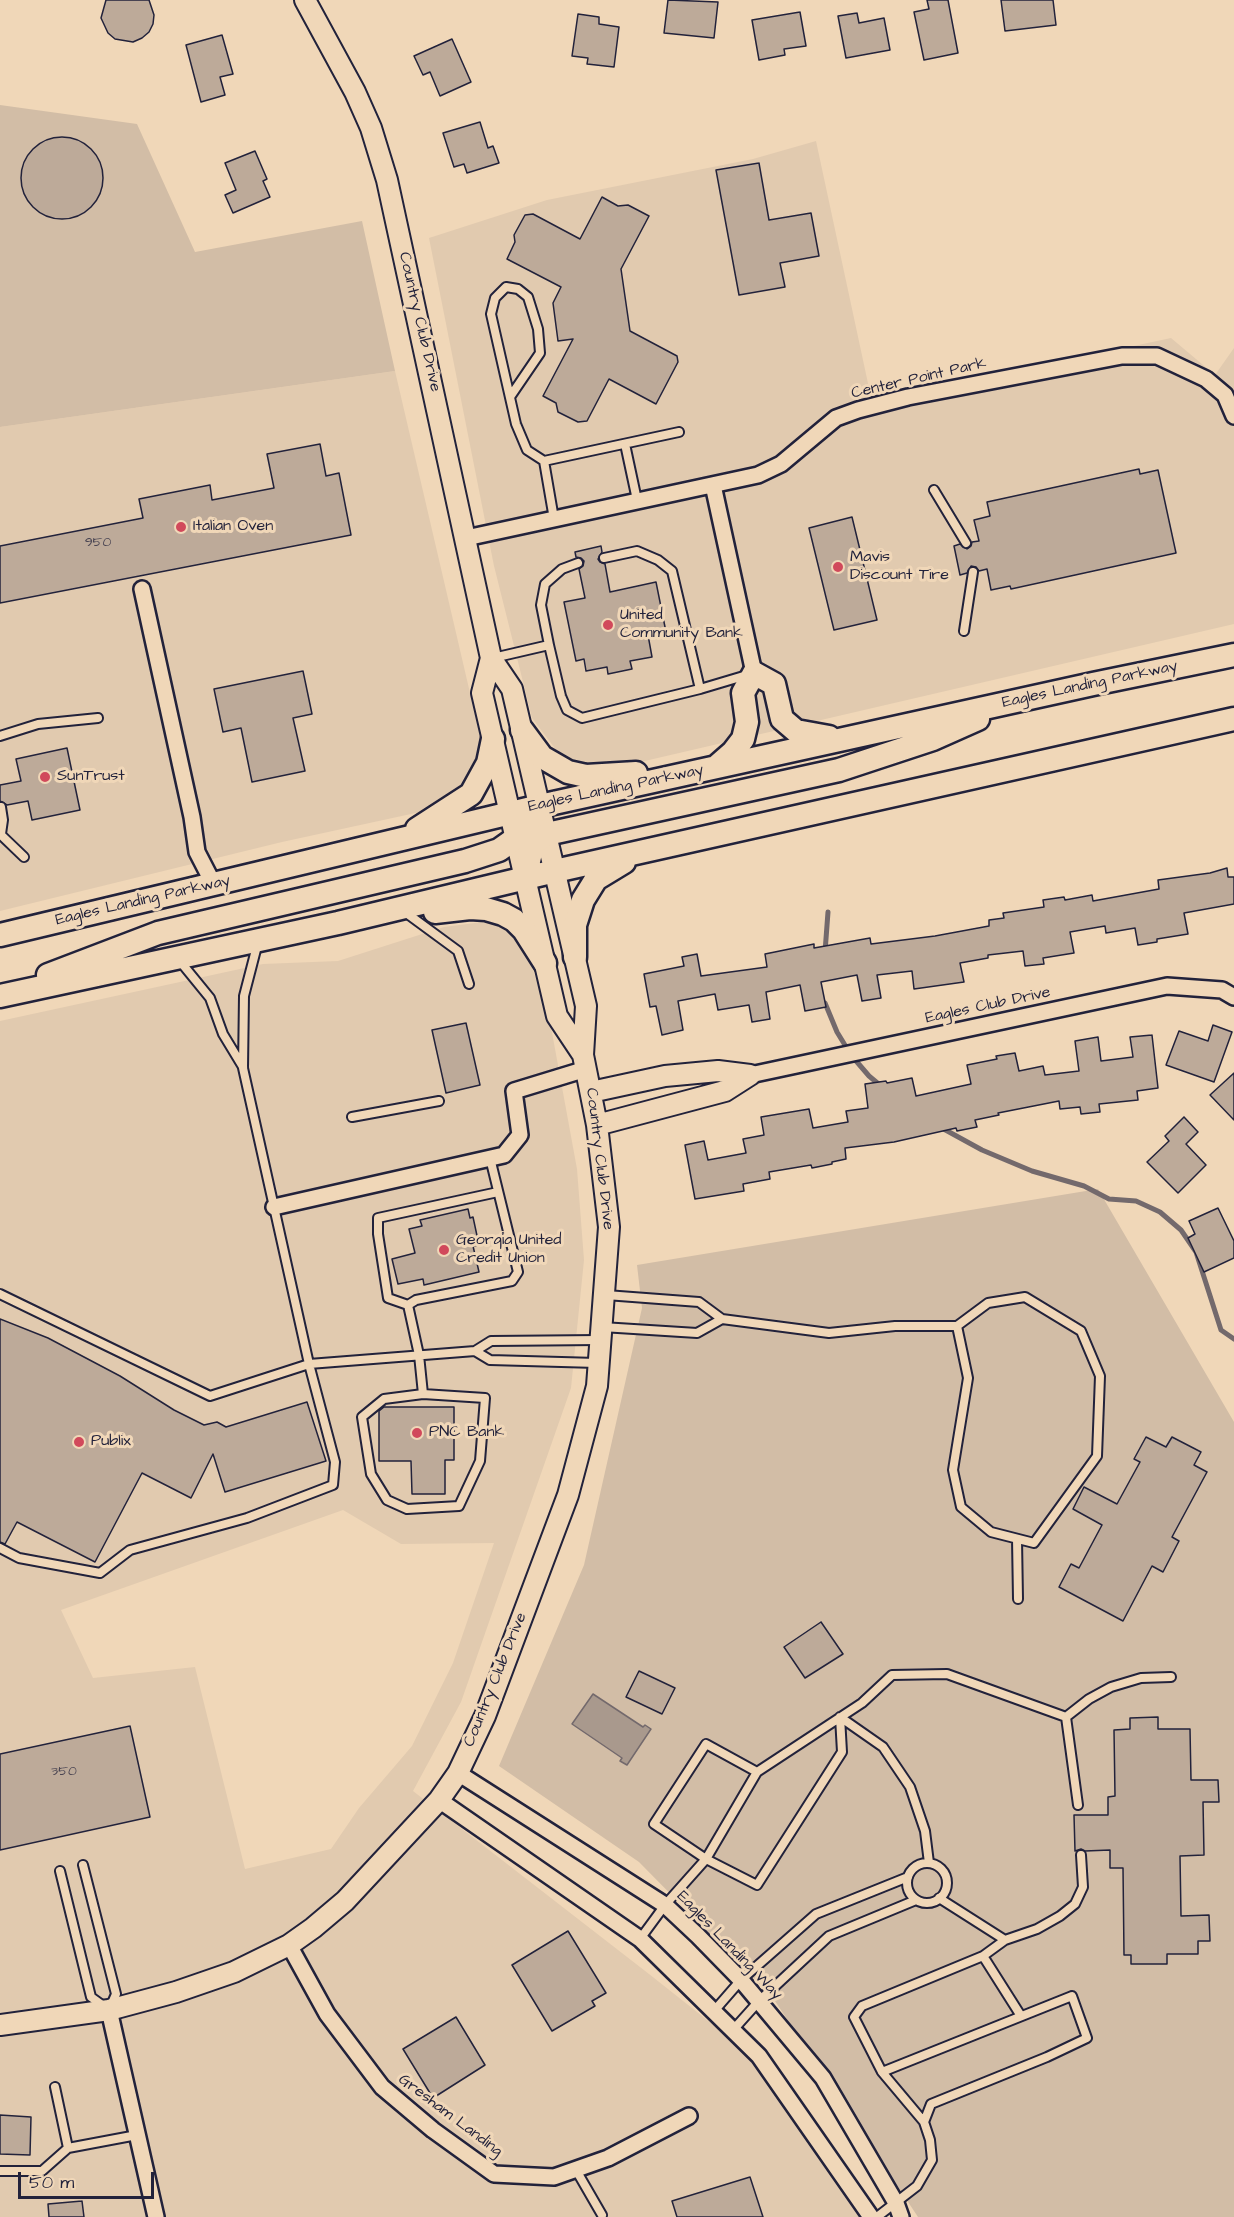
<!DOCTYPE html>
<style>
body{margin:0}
#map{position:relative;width:1234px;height:2217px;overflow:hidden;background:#f0d7b8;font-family:"Architects Daughter",sans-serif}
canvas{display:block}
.scale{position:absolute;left:18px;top:2172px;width:136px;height:27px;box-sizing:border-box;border:3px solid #22223b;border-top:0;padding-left:8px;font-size:18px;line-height:21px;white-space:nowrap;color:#22223b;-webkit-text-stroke:4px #f0d7b8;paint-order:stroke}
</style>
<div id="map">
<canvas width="1234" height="2217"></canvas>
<div class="scale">50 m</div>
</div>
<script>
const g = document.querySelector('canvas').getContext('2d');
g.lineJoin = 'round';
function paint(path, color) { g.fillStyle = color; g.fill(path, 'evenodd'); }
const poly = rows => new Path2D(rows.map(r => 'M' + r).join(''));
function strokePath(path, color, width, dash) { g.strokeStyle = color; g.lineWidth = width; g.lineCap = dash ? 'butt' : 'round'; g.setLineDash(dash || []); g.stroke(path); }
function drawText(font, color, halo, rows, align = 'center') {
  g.font = font + ' "Architects Daughter",sans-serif'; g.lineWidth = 6; g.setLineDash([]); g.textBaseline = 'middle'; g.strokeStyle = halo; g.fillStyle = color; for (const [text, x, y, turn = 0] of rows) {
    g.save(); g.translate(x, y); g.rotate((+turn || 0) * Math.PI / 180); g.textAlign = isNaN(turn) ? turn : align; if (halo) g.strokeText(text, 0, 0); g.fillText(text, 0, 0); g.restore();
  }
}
paint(poly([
 [816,141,872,402,1171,338,1215,375,1234,348,1234,624,606,770,566,763,532,718,494,566,429,238,547,200,753,159],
 [395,371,484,753,457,804,282,842,0,911,0,427],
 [490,921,523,938,551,1027,577,1169,584,1260,571,1388,461,1702,413,1791,649,1974,769,2069,871,2217,0,2217,0,1021,263,964,338,961,444,927],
 [343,1510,401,1544,494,1543,453,1663,412,1746,359,1808,331,1849,245,1869,195,1667,93,1678,61,1610]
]), '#e1caaf');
paint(poly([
 [0,105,137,124,195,252,362,221,395,371,0,427],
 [1098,1189,1234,1422,1234,2217,918,2217,773,1998,639,1862,499,1766,584,1565,642,1308,637,1265]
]), '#d2bda6');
const water = poly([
 [593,1694,643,1727,645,1725,651,1729,627,1765,620,1761,622,1758,572,1724,593,1694]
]);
paint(water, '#a9998d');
strokePath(water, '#73696c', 1.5);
strokePath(poly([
 [825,952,828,912],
 [825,1003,837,1032,851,1055,869,1076,881,1086],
 [940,1127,982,1150,1032,1171,1084,1186,1109,1199,1136,1201,1160,1212,1181,1230,1196,1252,1221,1330,1234,1339]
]), '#73696c', 5);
const building = poly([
 [106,0,149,0,154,15,153,24,149,32,142,38,133,42,115,39,108,33,101,18,106,0],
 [668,0,718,2,714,38,664,33,668,0],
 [927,0,948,0,958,53,924,60,914,12,929,9,927,0],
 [1001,0,1053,0,1056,25,1005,31,1001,0],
 [800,12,806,46,784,49,785,55,759,60,752,20,800,12],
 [857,13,859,23,884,18,890,50,846,58,838,16,857,13],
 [578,14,599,17,599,24,619,27,614,67,587,64,588,58,572,56,578,14],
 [222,35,233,74,220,77,225,95,201,102,186,45,222,35],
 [452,39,471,82,440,96,430,72,423,75,414,56,452,39],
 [480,122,488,148,493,146,499,163,467,173,464,164,454,167,443,133,480,122],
 '21 178a41 41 0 1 1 82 0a41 41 0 1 1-82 0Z',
 [255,151,267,179,263,181,270,197,233,213,225,195,236,190,225,163,255,151],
 [759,163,769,220,811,213,819,256,780,263,785,287,739,295,716,170,759,163],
 [602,197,618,206,628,205,649,216,621,269,630,331,677,356,678,362,656,404,609,379,587,421,578,422,558,412,556,403,543,396,573,339,558,341,553,303,561,287,507,259,515,242,514,235,525,215,533,214,580,239,602,197],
 [320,444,326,476,339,473,351,535,0,603,0,546,143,518,139,499,210,485,212,500,274,488,267,454,320,444],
 [1139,469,1140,474,1158,470,1176,553,1011,589,1010,586,991,590,987,569,979,571,976,567,971,566,967,573,960,575,954,546,960,544,967,549,971,546,972,542,979,541,974,520,990,516,987,502,1139,469],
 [852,517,877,620,834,630,809,528,852,517],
 [601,546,602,552,598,559,600,562,605,564,610,592,656,582,666,632,648,635,652,657,630,661,632,669,608,674,607,667,586,671,584,659,576,661,564,602,585,598,579,569,583,566,584,561,581,558,576,557,575,552,601,546],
 [303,671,312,714,293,718,305,771,252,782,241,728,223,732,214,689,303,671],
 [67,748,80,810,32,820,28,801,7,805,0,801,0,785,21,781,16,759,67,748],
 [1227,868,1228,877,1234,877,1234,904,1184,913,1188,934,1157,939,1157,942,1138,945,1135,928,1106,933,1105,926,1070,932,1074,953,1043,958,1044,964,1025,966,1023,951,988,955,988,958,960,963,964,982,914,989,912,971,877,975,881,998,862,1001,857,975,821,982,826,1007,805,1011,800,985,766,992,770,1019,752,1022,749,1005,718,1010,715,994,678,1001,683,1030,662,1035,656,1006,650,1007,644,974,684,966,682,957,697,954,701,976,767,967,765,954,814,944,814,948,870,938,871,944,935,936,989,926,989,920,1004,918,1003,913,1044,907,1043,900,1064,897,1065,900,1092,895,1093,901,1159,889,1158,880,1210,873,1227,868],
 [466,1023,480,1085,446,1093,432,1030,466,1023],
 [1213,1025,1232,1032,1214,1082,1166,1065,1179,1031,1208,1041,1213,1025],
 [1152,1035,1158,1088,1137,1091,1138,1100,1099,1104,1100,1112,1081,1114,1080,1107,1060,1109,1059,1101,998,1113,999,1115,975,1120,977,1127,957,1131,956,1128,894,1142,845,1148,846,1159,832,1162,832,1164,812,1168,811,1165,769,1172,770,1179,743,1184,744,1191,695,1199,685,1145,704,1141,708,1160,746,1153,743,1139,764,1135,761,1117,809,1109,813,1128,848,1122,846,1111,868,1108,865,1084,886,1081,887,1083,912,1078,916,1096,971,1084,967,1065,997,1059,996,1056,1015,1053,1019,1071,1043,1066,1045,1075,1079,1071,1075,1041,1098,1037,1101,1061,1133,1057,1130,1037,1152,1035],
 [1234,1073,1234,1120,1210,1095,1234,1073],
 [1184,1117,1198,1132,1186,1144,1206,1165,1178,1193,1147,1162,1169,1141,1165,1136,1184,1117],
 [1218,1208,1234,1241,1234,1258,1204,1272,1188,1238,1195,1234,1189,1221,1218,1208],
 [468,1209,470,1218,473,1217,479,1245,473,1246,479,1272,424,1285,423,1279,398,1284,392,1259,415,1253,409,1229,422,1226,420,1220,468,1209],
 [0,1319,48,1338,120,1376,174,1410,204,1425,217,1422,226,1427,307,1402,326,1461,225,1492,213,1454,191,1498,142,1473,95,1562,17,1522,5,1544,0,1542,0,1319],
 [384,1407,454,1407,454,1460,445,1460,445,1494,412,1494,411,1461,379,1461,379,1411,384,1407],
 [1146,1437,1166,1447,1172,1437,1201,1452,1194,1465,1207,1472,1172,1537,1179,1541,1163,1572,1152,1566,1123,1621,1059,1587,1071,1564,1079,1568,1102,1525,1073,1509,1084,1487,1117,1504,1140,1462,1134,1459,1146,1437],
 [821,1622,843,1654,805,1678,784,1647,821,1622],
 [639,1671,675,1688,662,1714,626,1697,639,1671],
 [1158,1717,1158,1729,1190,1729,1191,1780,1218,1780,1219,1802,1203,1802,1204,1855,1180,1856,1181,1916,1209,1915,1210,1941,1198,1941,1198,1954,1167,1954,1167,1964,1131,1964,1131,1955,1124,1955,1123,1868,1110,1868,1110,1850,1085,1851,1081,1849,1075,1851,1074,1815,1108,1815,1108,1797,1115,1796,1114,1730,1130,1729,1130,1718,1158,1717],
 [130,1726,150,1817,0,1850,0,1754,130,1726],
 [568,1931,606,1993,592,2001,595,2006,552,2031,512,1965,568,1931],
 [456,2017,485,2065,433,2098,403,2049,456,2017],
 [0,2115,31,2117,30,2155,0,2154,0,2115],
 [750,2177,763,2217,677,2217,672,2201,750,2177],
 [82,2201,84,2217,49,2217,48,2204,82,2201]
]);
paint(building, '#bdaa99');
strokePath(building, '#22223b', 1.5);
const service = poly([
 [510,397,540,353,538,329,528,297,518,289,506,287,495,298,491,314,516,424,527,450,544,461],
 [625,444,637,500],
 [934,490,966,543],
 [554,519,544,461,679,432],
 [964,631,973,572],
 [549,645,541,605,545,584,562,569,578,563],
 [493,658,549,645,561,696,567,710,582,718,700,689,672,571,658,560,637,551,604,558],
 [700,689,747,675],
 [0,736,38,724,98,718],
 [0,834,24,857],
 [1,834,3,820,1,807],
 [409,915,458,951,469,984],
 [179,960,210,998,223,1034,243,1067],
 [352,1117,439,1101],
 [0,1294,210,1396,309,1364,243,1068,244,996,258,942],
 [606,1295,699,1302,722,1319,829,1333,895,1326,957,1326,988,1303,1025,1297,1081,1331,1100,1376,1097,1456,1034,1543,991,1532,961,1507,953,1470,968,1378,957,1326],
 [408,1305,388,1298,378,1234,378,1218,498,1192],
 [602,1327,697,1333,722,1319],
 [475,1351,490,1360,597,1363],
 [423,1394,485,1398,480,1461,459,1506,407,1509,387,1500,371,1474,362,1417,384,1399,423,1394],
 [423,1394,419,1355,408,1305,416,1300,512,1281,518,1272,490,1158],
 [1017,1539,1018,1599],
 [0,1548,19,1558,100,1573,130,1550,247,1518,333,1485,335,1462,309,1364,475,1351,491,1341,599,1340],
 [1066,1717,1089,1699,1111,1687,1141,1678,1171,1677],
 [757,1772,706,1859,757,1885,842,1752,840,1717,883,1747,910,1787,925,1831,929,1863],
 '907 1883a20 20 0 1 1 40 0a20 20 0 1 1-40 0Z',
 [60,1871,91,1997,109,2010,116,1994,83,1865],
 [939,1898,1005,1940,1037,1929,1060,1916,1075,1904,1083,1887,1081,1855],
 [640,1939,665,1905,706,1859,654,1824,706,1744,757,1772,862,1703,892,1675,947,1674,1066,1717,1078,1805],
 [983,1956,1021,2016],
 [714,2011,741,1980,816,1914,908,1877],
 [733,2030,759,2001,829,1936,916,1900],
 [882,2072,924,2122],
 [55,2087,68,2148],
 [576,2170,602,2215],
 [0,2171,42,2171,68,2148,137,2135],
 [877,2217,917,2186,932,2160,930,2140,924,2122,931,2104,1047,2057,1087,2038,1072,1996,882,2072,854,2017,862,2006,983,1956,1005,1940]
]);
const minor = poly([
 [713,485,754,673],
 [466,538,758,475,781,464,836,418,858,410,908,397,1122,356,1157,356,1206,379,1225,395,1234,416],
 [142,589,192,817,197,852,214,885],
 [750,1075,1167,986,1222,990,1234,997],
 [274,1207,504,1155,520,1135,514,1091,586,1069],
 [458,1773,665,1905,698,1936,741,1980,823,2078,896,2203,901,2217],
 [439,1800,640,1939,759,2056,871,2217],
 [289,1945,327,2014,382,2087,433,2130,494,2174,554,2177,608,2158,689,2116],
 [109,2010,156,2217]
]);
const tertiary = poly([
 [491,658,482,693,557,1016,583,1055],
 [591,1092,665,1076,718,1071,750,1075],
 [597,1125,725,1091,750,1075],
 [0,2025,109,2010,176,1992,234,1972,289,1945,313,1928,345,1901,439,1800,458,1773,485,1716,568,1495,597,1386,609,1227,597,1125,583,1055,586,1006,512,689,491,658,387,180,371,128,355,92,305,0]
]);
const secondary = poly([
 [522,730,542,757,568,772,586,776,636,773],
 [717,766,733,752,743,739,747,722,743,693,754,673,774,684,782,719,796,731,829,737],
 [417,829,471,794,488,763,493,739],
 [525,878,533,844,547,834,839,770,933,739,978,719],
 [435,912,470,908,486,909,503,914,514,920,524,930,545,963],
 [0,935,540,806,1093,684,1234,655],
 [575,957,575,925,583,900,596,879,624,862],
 [48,975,158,933,465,861,499,850,516,838,540,806],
 [0,996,338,923,555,871,1234,719]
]);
strokePath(service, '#22223b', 12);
strokePath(minor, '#22223b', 20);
strokePath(tertiary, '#22223b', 24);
strokePath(secondary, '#22223b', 27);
strokePath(service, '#f0d7b8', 8);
strokePath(minor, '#f0d7b8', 15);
strokePath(tertiary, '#f0d7b8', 20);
strokePath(secondary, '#f0d7b8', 22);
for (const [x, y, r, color] of [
 [181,527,6,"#d1495b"],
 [838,567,6,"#d1495b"],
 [608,625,6,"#d1495b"],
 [45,777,6,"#d1495b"],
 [444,1250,6,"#d1495b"],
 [417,1433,6,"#d1495b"],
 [79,1442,6,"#d1495b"]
]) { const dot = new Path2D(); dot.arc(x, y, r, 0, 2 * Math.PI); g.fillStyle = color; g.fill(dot); strokePath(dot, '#f0d7b8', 2); }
drawText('14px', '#494452', null, [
 ["950",98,543],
 ["350",64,1772]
]);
drawText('16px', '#22223b', '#f0d7b8', [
 ["Country Club Drive",419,322,77],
 ["Center Point Park",919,379,-13],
 ["Eagles Landing Parkway",1090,685,-12],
 ["Eagles Landing Parkway",616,789,-12],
 ["Eagles Landing Parkway",143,901,-13],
 ["Eagles Club Drive",988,1006,-12],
 ["Country Club Drive",599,1159,83],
 ["Country Club Drive",496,1680,-68],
 ["Eagles Landing Way",729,1946,46],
 ["Gresham Landing",450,2116,37]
]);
drawText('16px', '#22223b', '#f0d7b8', [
 ["Italian Oven",193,527],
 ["Mavis",850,558],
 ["Discount Tire",850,576],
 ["United",620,616],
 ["Community Bank",620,634],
 ["SunTrust",57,777],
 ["Georgia United",456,1241],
 ["Credit Union",456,1259],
 ["PNC Bank",429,1433],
 ["Publix",91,1442]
], 'left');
</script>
